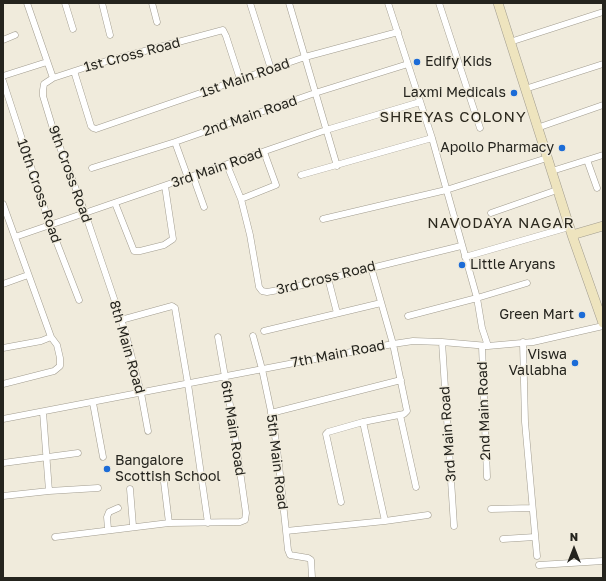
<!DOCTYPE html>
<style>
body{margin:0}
#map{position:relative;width:606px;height:581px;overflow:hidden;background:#f0ebdc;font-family:"Golos Text",sans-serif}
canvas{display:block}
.frame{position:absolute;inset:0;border:4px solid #25241e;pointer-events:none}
.north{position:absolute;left:554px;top:529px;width:40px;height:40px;-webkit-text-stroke:3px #f0ebdc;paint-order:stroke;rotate:0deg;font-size:11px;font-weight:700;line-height:16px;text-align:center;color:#25241e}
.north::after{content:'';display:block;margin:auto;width:14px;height:18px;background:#25241e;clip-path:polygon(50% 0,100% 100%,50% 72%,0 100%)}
</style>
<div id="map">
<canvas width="606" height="581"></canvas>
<div class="frame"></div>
<div class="north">N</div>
</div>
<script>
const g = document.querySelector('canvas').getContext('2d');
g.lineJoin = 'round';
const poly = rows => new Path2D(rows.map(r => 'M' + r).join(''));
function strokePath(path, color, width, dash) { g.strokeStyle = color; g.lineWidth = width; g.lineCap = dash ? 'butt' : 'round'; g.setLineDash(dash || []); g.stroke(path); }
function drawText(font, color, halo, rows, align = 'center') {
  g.font = font + ' "Golos Text",sans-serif'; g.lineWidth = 3; g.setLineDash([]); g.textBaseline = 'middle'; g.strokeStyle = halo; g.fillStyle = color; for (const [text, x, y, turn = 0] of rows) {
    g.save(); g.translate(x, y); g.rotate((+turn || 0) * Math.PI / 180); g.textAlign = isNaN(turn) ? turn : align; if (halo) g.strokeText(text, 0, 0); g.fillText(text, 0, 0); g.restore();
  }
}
const street = poly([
 [27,3,53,78],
 [65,3,73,29],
 [102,3,110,35],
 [152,3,157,22],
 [250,3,271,69],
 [289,3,337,166],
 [388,3,432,138,477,298,482,328,488,346],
 [439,3,480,128],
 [3,40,15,35],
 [510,42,603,12],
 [74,71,91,126,93,128,96,129,305,57,398,32],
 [3,76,47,62],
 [3,81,50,225,79,300],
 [525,89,603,64],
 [537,128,603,105],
 [175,142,188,178],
 [587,160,597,188],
 [227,165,241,199,250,235,259,287,262,291,267,292,290,288,461,246],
 [92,168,175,142,315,93,408,64],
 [552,171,603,155],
 [301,175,432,138],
 [193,176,204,207],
 [241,199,276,185,264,152],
 [115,203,134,251,140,251,164,245,173,239,165,186],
 [3,204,51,337,57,345,60,358,60,366,54,371,3,384],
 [491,213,557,190],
 [323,219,446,190,547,158],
 [15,237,326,130,420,102],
 [465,257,569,227],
 [328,278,337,313],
 [3,284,28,275],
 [408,316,477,298,527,283],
 [121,320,172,306,175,308,188,384,208,523],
 [264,331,381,303],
 [253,336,262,369,273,421,279,465,288,550,290,555,308,558,311,560,312,578],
 [442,342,454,526],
 [523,342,525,422,537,556],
 [482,346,487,477],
 [3,348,41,341,51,337],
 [93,403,103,457],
 [43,412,49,491],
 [271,413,401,380],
 [400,415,416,487],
 [3,419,393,344,413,341,442,342,488,346,533,342,603,326],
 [363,422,385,521],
 [148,431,141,393,125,331,85,213,53,129,43,96,43,90,44,84,53,78,96,64,223,30,226,36,240,79],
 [3,463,78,453],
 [164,482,169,523],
 [130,489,133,526],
 [3,496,49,491,98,488],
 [341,502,326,434,328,432,363,422,404,414,407,411,393,344,371,267],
 [491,509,532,508],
 [108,529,107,517,109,512,118,508],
 [286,531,385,521,428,515],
 [55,537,169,523,240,522,245,520,246,513,233,422,218,337],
 [503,539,535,537],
 [539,565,603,561]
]);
const secondary = poly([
 [498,3,572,235,603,323],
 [572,235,603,226]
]);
strokePath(street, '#a19c8f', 7);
strokePath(secondary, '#a19c8f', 10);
strokePath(street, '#fff', 6);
strokePath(secondary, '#eee4be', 9);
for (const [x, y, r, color] of [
 [417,62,4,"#1c6cd7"],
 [514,93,4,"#1c6cd7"],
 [562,148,4,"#1c6cd7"],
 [462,265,4,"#1c6cd7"],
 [582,315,4,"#1c6cd7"],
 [575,363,4,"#1c6cd7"],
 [107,469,4,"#1c6cd7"]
]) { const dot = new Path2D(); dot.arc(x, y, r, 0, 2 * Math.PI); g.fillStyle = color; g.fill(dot); strokePath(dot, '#f0ebdc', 1.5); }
drawText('14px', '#25241e', '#f0ebdc', [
 ["1st Cross Road",132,55,-15],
 ["1st Main Road",245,78,-19],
 ["2nd Main Road",250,116,-19],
 ["3rd Main Road",217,168,-19],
 ["9th Cross Road",70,174,70],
 ["10th Cross Road",39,191,71],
 ["3rd Cross Road",326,278,-14],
 ["8th Main Road",127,347,74],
 ["7th Main Road",338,354,-11],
 ["2nd Main Road",484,411,-92],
 ["6th Main Road",233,428,81],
 ["3rd Main Road",448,434,-94],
 ["5th Main Road",277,462,83]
]);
drawText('14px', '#25241e', '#f0ebdc', [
 ["Edify Kids",425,62,"left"],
 ["Laxmi Medicals",506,93],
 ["Apollo Pharmacy",554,148],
 ["Little Aryans",470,265,"left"],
 ["Green Mart",574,315],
 ["Viswa",567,355],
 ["Vallabha",567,371],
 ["Bangalore",115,461,"left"],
 ["Scottish School",115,477,"left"]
], 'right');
g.letterSpacing = '1px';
drawText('15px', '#2c291e', '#f0ebdc', [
 ["SHREYAS COLONY",453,117],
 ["NAVODAYA NAGAR",501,223]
]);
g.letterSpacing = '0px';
</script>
